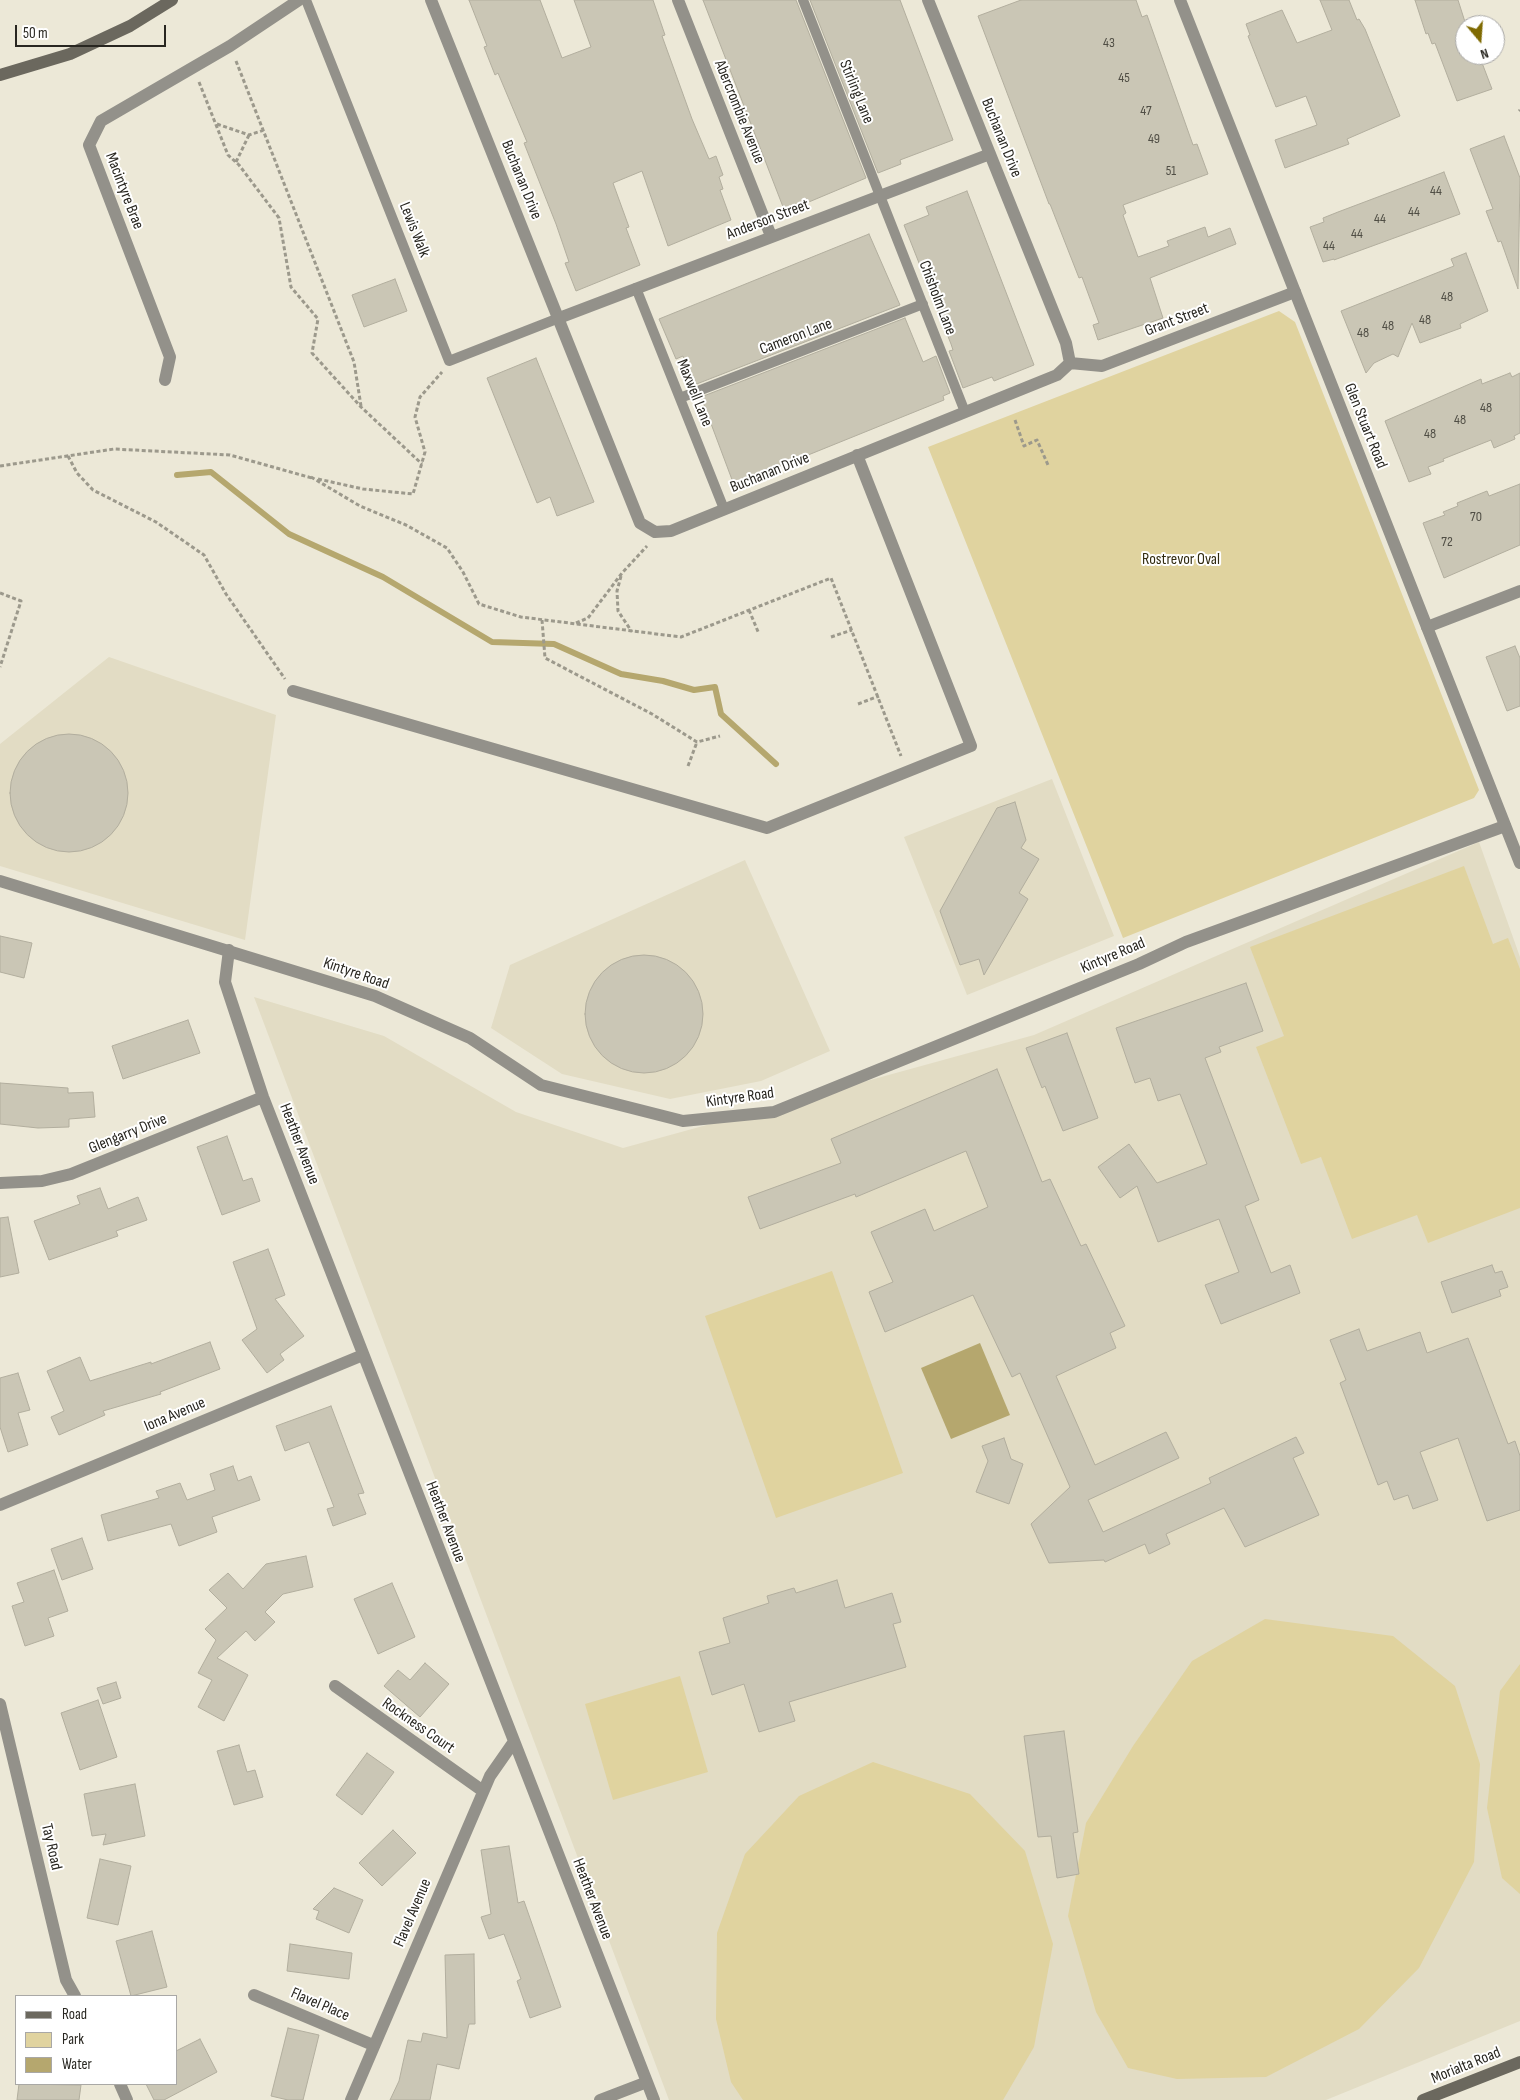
<!DOCTYPE html>
<style>
body{margin:0}
#map{position:relative;width:1520px;height:2100px;overflow:hidden;background:#ece8d7;font-family:"Sofia Sans Condensed",sans-serif}
canvas{display:block}
.legend{position:absolute;left:15px;top:1995px;width:162px;height:90px;box-sizing:border-box;background:#fff;border:1px solid #a9a8a6;margin:0;padding:6px 9px;list-style:none;font-size:15px;color:#282620}
.legend li{display:flex;align-items:center;gap:10px;height:25px}
.legend b{width:25px;border:1px solid #a9a8a6}
.north{position:absolute;left:1455px;top:15px;width:50px;height:50px;box-sizing:border-box;background:#fff;border:1px solid #a9a8a6;border-radius:50%;rotate:162deg;font-size:14px;font-weight:700;line-height:20px;text-align:center;color:#282620}
.north::after{content:'';display:block;margin:auto;width:18px;height:22px;background:#7f6a02;clip-path:polygon(50% 0,100% 100%,50% 72%,0 100%)}
.scale{position:absolute;left:15px;top:25px;width:151px;height:22px;box-sizing:border-box;border:2px solid #282620;border-top:0;padding-left:6px;font-size:15px;line-height:18px;white-space:nowrap;color:#282620;-webkit-text-stroke:4px #fff;paint-order:stroke}
</style>
<div id="map">
<canvas width="1520" height="2100"></canvas>
<ul class="legend">
<li><b style="height:6px;background:#6b685e"></b>Road</li>
<li><b style="height:14px;background:#e0d39f"></b>Park</li>
<li><b style="height:14px;background:#b5a76e"></b>Water</li>
</ul>
<div class="north">N</div>
<div class="scale">50 m</div>
</div>
<script>
const g = document.querySelector('canvas').getContext('2d');
g.lineJoin = 'round';
function paint(path, color) { g.fillStyle = color; g.fill(path, 'evenodd'); }
const poly = rows => new Path2D(rows.map(r => 'M' + r).join(''));
function strokePath(path, color, width, dash) { g.strokeStyle = color; g.lineWidth = width; g.lineCap = dash ? 'butt' : 'round'; g.setLineDash(dash || []); g.stroke(path); }
function drawText(font, color, halo, rows, align = 'center') {
  g.font = font + ' "Sofia Sans Condensed",sans-serif'; g.lineWidth = 4; g.setLineDash([]); g.textBaseline = 'middle'; g.strokeStyle = halo; g.fillStyle = color; for (const [text, x, y, turn = 0] of rows) {
    g.save(); g.translate(x, y); g.rotate((+turn || 0) * Math.PI / 180); g.textAlign = isNaN(turn) ? turn : align; if (halo) g.strokeText(text, 0, 0); g.fillText(text, 0, 0); g.restore();
  }
}
paint(poly([
 [109,657,276,715,245,940,0,866,0,744],
 [1052,779,1114,936,967,995,904,837],
 [1479,842,1520,957,1520,2021,1326,2100,669,2100,254,997,384,1036,516,1112,623,1148,1034,1035],
 [745,860,830,1051,761,1081,670,1099,562,1074,491,1028,510,965]
]), '#e2dcc4');
paint(poly([
 [1279,311,1295,322,1479,790,1474,798,1123,938,928,447],
 [1464,866,1493,944,1508,938,1520,969,1520,1208,1428,1243,1417,1215,1352,1239,1321,1157,1301,1164,1256,1047,1284,1036,1250,947],
 [832,1271,903,1473,776,1518,705,1316],
 [1265,1619,1393,1636,1455,1686,1480,1764,1474,1862,1419,1968,1359,2029,1266,2077,1177,2079,1128,2068,1096,2012,1068,1916,1086,1823,1133,1746,1192,1661],
 [1520,1664,1520,1894,1502,1878,1487,1808,1500,1691],
 [680,1676,708,1772,613,1800,585,1704],
 [873,1762,970,1794,1025,1851,1053,1944,1034,2047,1003,2100,743,2100,731,2082,716,2019,717,1933,745,1854,799,1796]
]), '#e0d39f');
paint(poly([
 [980,1343,1010,1415,951,1439,921,1368]
]), '#b5a76e');
strokePath(poly([
 [177,475,211,472,289,534,383,577,492,642,554,644,621,674,663,681,694,690,715,687,721,714,776,764]
]), '#b5a76e', 6);
const building = poly([
 [469,0,540,0,562,58,591,47,574,0,653,0,665,35,662,36,692,119,709,159,716,156,723,175,719,177,723,189,720,190,731,220,668,246,642,171,613,183,629,227,626,228,640,265,576,291,565,263,569,262,556,224,524,143,527,142,498,73,495,75,484,47,487,46,469,0],
 [703,0,796,0,866,178,785,212,703,0],
 [810,0,900,0,953,140,900,160,901,164,878,173,810,0],
 [1021,0,1136,0,1142,17,1147,15,1193,145,1197,144,1208,174,1123,205,1126,213,1123,215,1138,257,1169,246,1167,241,1205,227,1208,237,1230,228,1236,244,1150,278,1163,318,1098,340,1093,325,1099,323,1082,277,1079,278,1050,204,1049,204,978,16,1021,0],
 [1320,0,1349,0,1357,20,1359,19,1365,29,1400,116,1347,139,1349,144,1285,168,1275,140,1317,125,1306,96,1276,107,1248,36,1250,35,1246,24,1282,10,1297,43,1332,30,1320,0],
 [1415,0,1458,0,1466,25,1465,55,1479,55,1492,89,1457,101,1435,43,1432,44,1428,33,1426,34,1415,0],
 [1504,136,1520,178,1518,289,1501,241,1498,242,1486,211,1493,209,1470,149,1504,136],
 [1444,172,1460,214,1334,260,1334,259,1323,262,1310,227,1324,222,1323,218,1338,212,1444,172],
 [967,191,1034,365,994,381,992,377,963,388,949,351,953,350,951,344,904,225,929,215,926,207,967,191],
 [869,234,900,305,694,385,683,356,676,359,659,319,869,234],
 [1466,253,1488,311,1460,324,1461,328,1420,343,1412,323,1398,357,1393,354,1374,363,1366,373,1341,311,1454,266,1451,259,1466,253],
 [395,279,407,311,364,327,352,295,395,279],
 [905,318,923,362,936,356,950,393,943,396,944,400,734,485,701,397,905,318],
 [536,358,594,502,557,516,550,497,537,503,487,378,536,358],
 [1510,373,1512,377,1520,373,1520,433,1514,436,1515,439,1494,448,1491,440,1443,459,1444,461,1428,467,1431,474,1409,482,1385,421,1481,379,1482,384,1510,373],
 [1520,484,1520,545,1444,578,1423,523,1445,515,1443,512,1458,506,1457,503,1487,491,1489,496,1520,484],
 [1515,646,1520,658,1520,706,1507,711,1486,657,1515,646],
 '10 793a59 59 0 1 1 118 0a59 59 0 1 1-118 0Z',
 [1015,802,1026,840,1021,848,1039,859,1019,893,1028,899,984,975,979,959,960,965,940,911,997,808,1015,802],
 [0,936,32,943,24,978,0,972,0,936],
 '585 1014a59 59 0 1 1 118 0a59 59 0 1 1-118 0Z',
 [1246,983,1263,1031,1219,1047,1221,1052,1205,1058,1259,1200,1245,1206,1271,1273,1290,1265,1300,1293,1221,1324,1205,1285,1239,1272,1219,1219,1158,1242,1137,1186,1120,1198,1098,1167,1129,1144,1157,1183,1207,1164,1180,1094,1158,1101,1150,1078,1135,1083,1116,1028,1246,983],
 [188,1020,200,1053,123,1079,112,1046,188,1020],
 [1067,1033,1098,1118,1063,1131,1045,1086,1042,1088,1026,1048,1067,1033],
 [997,1069,1042,1182,1050,1179,1081,1246,1086,1244,1125,1326,1110,1333,1116,1348,1056,1376,1095,1465,1166,1432,1179,1458,1088,1500,1103,1532,1211,1483,1209,1478,1296,1437,1304,1453,1293,1458,1319,1515,1245,1547,1224,1508,1166,1534,1170,1544,1149,1554,1145,1544,1105,1562,1104,1560,1049,1563,1031,1524,1070,1487,1020,1373,1012,1377,973,1295,885,1332,869,1292,893,1282,871,1232,925,1209,934,1231,988,1207,966,1151,856,1197,855,1194,760,1229,748,1197,841,1163,831,1139,997,1069],
 [0,1083,68,1088,68,1093,93,1092,95,1117,69,1119,69,1127,38,1128,0,1124,0,1083],
 [227,1136,243,1181,252,1178,260,1201,222,1215,197,1147,227,1136],
 [100,1188,108,1209,138,1197,147,1220,116,1231,118,1236,49,1260,34,1221,80,1204,77,1196,100,1188],
 [8,1217,19,1273,0,1277,0,1218,8,1217],
 [268,1249,285,1295,275,1299,304,1336,280,1354,284,1360,267,1373,242,1340,257,1329,233,1262,268,1249],
 [1492,1265,1495,1273,1502,1271,1508,1287,1499,1290,1501,1296,1452,1313,1441,1282,1492,1265],
 [1359,1329,1367,1351,1420,1332,1427,1353,1468,1338,1508,1444,1515,1441,1520,1456,1520,1510,1487,1521,1458,1438,1420,1452,1438,1500,1413,1509,1408,1495,1394,1500,1387,1481,1378,1485,1340,1383,1346,1380,1330,1340,1359,1329],
 [210,1342,220,1369,160,1392,161,1394,103,1411,105,1415,59,1435,51,1417,64,1411,47,1371,80,1357,90,1381,151,1362,151,1364,210,1342],
 [18,1373,30,1410,18,1413,28,1445,8,1452,0,1427,0,1378,18,1373],
 [331,1406,364,1493,358,1494,366,1514,333,1526,327,1509,334,1507,309,1442,285,1451,276,1426,331,1406],
 [1004,1438,1011,1459,1023,1464,1009,1504,976,1492,988,1461,982,1446,1004,1438],
 [233,1466,238,1481,251,1476,260,1500,212,1517,217,1532,179,1546,171,1524,108,1541,101,1515,159,1498,156,1491,180,1483,187,1500,215,1490,210,1474,233,1466],
 [82,1538,93,1569,62,1580,51,1549,82,1538],
 [306,1556,313,1587,283,1594,265,1612,275,1622,255,1641,246,1631,217,1658,248,1675,224,1721,198,1707,212,1680,198,1673,216,1640,205,1629,227,1608,209,1590,228,1573,243,1589,266,1564,306,1556],
 [54,1570,68,1611,48,1618,54,1636,25,1646,12,1606,24,1602,17,1583,54,1570],
 [837,1580,845,1608,892,1593,901,1622,893,1624,906,1667,789,1702,795,1721,759,1732,744,1684,712,1695,699,1652,730,1643,723,1618,769,1603,767,1596,794,1588,796,1593,837,1580],
 [392,1583,415,1637,378,1654,354,1599,392,1583],
 [425,1663,449,1684,420,1717,384,1686,398,1670,410,1680,425,1663],
 [116,1682,121,1698,103,1704,97,1688,116,1682],
 [98,1700,117,1757,80,1770,61,1713,98,1700],
 [1064,1731,1078,1832,1073,1833,1079,1874,1057,1878,1051,1836,1038,1837,1024,1736,1064,1731],
 [239,1745,247,1772,255,1770,263,1797,234,1805,217,1751,239,1745],
 [367,1753,394,1772,362,1815,336,1795,367,1753],
 [135,1784,145,1836,103,1845,106,1834,92,1836,84,1794,135,1784],
 [393,1830,416,1853,382,1886,359,1863,393,1830],
 [509,1846,518,1903,524,1901,561,2007,530,2018,517,1981,521,1979,504,1934,489,1939,481,1917,491,1914,481,1850,509,1846],
 [100,1859,131,1866,118,1925,87,1918,100,1859],
 [334,1888,363,1900,349,1933,316,1919,319,1911,313,1909,334,1888],
 [152,1931,167,1987,131,1996,116,1941,152,1931],
 [290,1944,352,1953,349,1979,287,1971,290,1944],
 [474,1954,475,2024,469,2024,459,2069,437,2064,430,2100,390,2100,399,2081,408,2040,421,2042,423,2033,447,2038,445,1955,474,1954],
 [288,2028,319,2035,303,2100,288,2100,271,2096,288,2028],
 [200,2039,217,2072,164,2100,154,2100,146,2084,176,2084,176,2051,200,2039],
 [19,2084,81,2085,79,2100,17,2100,19,2084]
]);
paint(building, '#cac6b5');
strokePath(building, '#b2ae9e', 1);
strokePath(poly([
 [236,61,354,362,361,406],
 [199,82,228,155,239,165,279,218,291,287,318,319,312,353,361,407,422,464],
 [1519,111,1520,110],
 [217,124,249,135,264,130],
 [236,162,249,135],
 [1015,420,1024,446,1037,440,1048,465],
 [68,456,77,473,93,490,156,522,204,555,226,594,285,679],
 [0,466,114,449,230,455,312,478],
 [311,477,360,506,406,525,447,548,463,572,479,604,521,617,681,637,831,578,901,756],
 [318,479,363,489,413,494,425,452,415,417,420,397,442,372],
 [621,576,617,591,618,611,632,632],
 [0,593,21,601,0,667],
 [749,610,759,634],
 [542,620,545,658,652,714,697,742,720,736],
 [576,623,588,618,622,573,647,546],
 [831,637,852,630],
 [858,704,879,696],
 [688,766,697,742]
]), '#9c998c', 3, [4, 2.5]);
strokePath(poly([
 [306,0,449,361,559,318],
 [803,0,965,412],
 [636,288,724,509],
 [680,398,923,304]
]), '#93918a', 10);
strokePath(poly([
 [431,0,640,523,655,532,671,531,1057,375,1070,363,1066,343,928,0],
 [678,0,771,236],
 [559,318,990,154],
 [1070,363,1102,366,1295,292],
 [165,380,170,357,89,145,101,121,230,46,299,0],
 [1427,627,1520,591],
 [293,691,767,828,971,746,857,455],
 [0,881,375,996,470,1038,541,1085,683,1121,774,1112,1139,964,1186,942,1505,826],
 [229,950,225,982,263,1097,654,2100],
 [0,1183,42,1181,71,1174,263,1097],
 [0,1505,363,1355],
 [335,1686,483,1791],
 [0,1704,66,1980,75,1996],
 [254,1995,373,2045],
 [120,2084,127,2100],
 [351,2100,490,1776,513,1743],
 [600,2100,647,2082]
]), '#93918a', 12);
strokePath(poly([
 [1180,0,1520,863]
]), '#93918a', 12);
strokePath(poly([
 [0,75,70,54,130,26,172,0],
 [1423,2100,1520,2062]
]), '#6b685e', 12);
drawText('14px', '#504e45', null, [
 ["43",1109,43],
 ["45",1124,78],
 ["47",1146,111],
 ["49",1154,139],
 ["51",1171,171],
 ["44",1436,191],
 ["44",1414,212],
 ["44",1380,219],
 ["44",1357,234],
 ["44",1329,246],
 ["48",1447,297],
 ["48",1425,320],
 ["48",1388,326],
 ["48",1363,333],
 ["48",1486,408],
 ["48",1460,420],
 ["48",1430,434],
 ["70",1476,517],
 ["72",1447,542]
]);
drawText('16px', '#282620', '#fff', [
 ["Stirling Lane",856,92,68],
 ["Abercrombie Avenue",739,112,68],
 ["Buchanan Drive",1001,138,68],
 ["Buchanan Drive",521,180,68],
 ["Macintyre Brae",124,191,69],
 ["Anderson Street",768,220,-21],
 ["Lewis Walk",414,230,68],
 ["Chisholm Lane",937,298,69],
 ["Grant Street",1177,320,-21],
 ["Cameron Lane",796,337,-21],
 ["Maxwell Lane",694,393,68],
 ["Glen Stuart Road",1365,426,68],
 ["Buchanan Drive",770,473,-22],
 ["Kintyre Road",1113,956,-23],
 ["Kintyre Road",356,974,19],
 ["Kintyre Road",740,1098,-8],
 ["Glengarry Drive",128,1134,-22],
 ["Heather Avenue",299,1144,69],
 ["Iona Avenue",175,1415,-23],
 ["Heather Avenue",445,1522,69],
 ["Rockness Court",418,1726,35],
 ["Tay Road",51,1847,77],
 ["Heather Avenue",592,1899,69],
 ["Flavel Avenue",413,1913,-67],
 ["Flavel Place",320,2005,23],
 ["Morialta Road",1466,2066,-22]
]);
drawText('16px', '#322b10', '#fff', [
 ["Rostrevor Oval",1181,560]
]);
</script>
